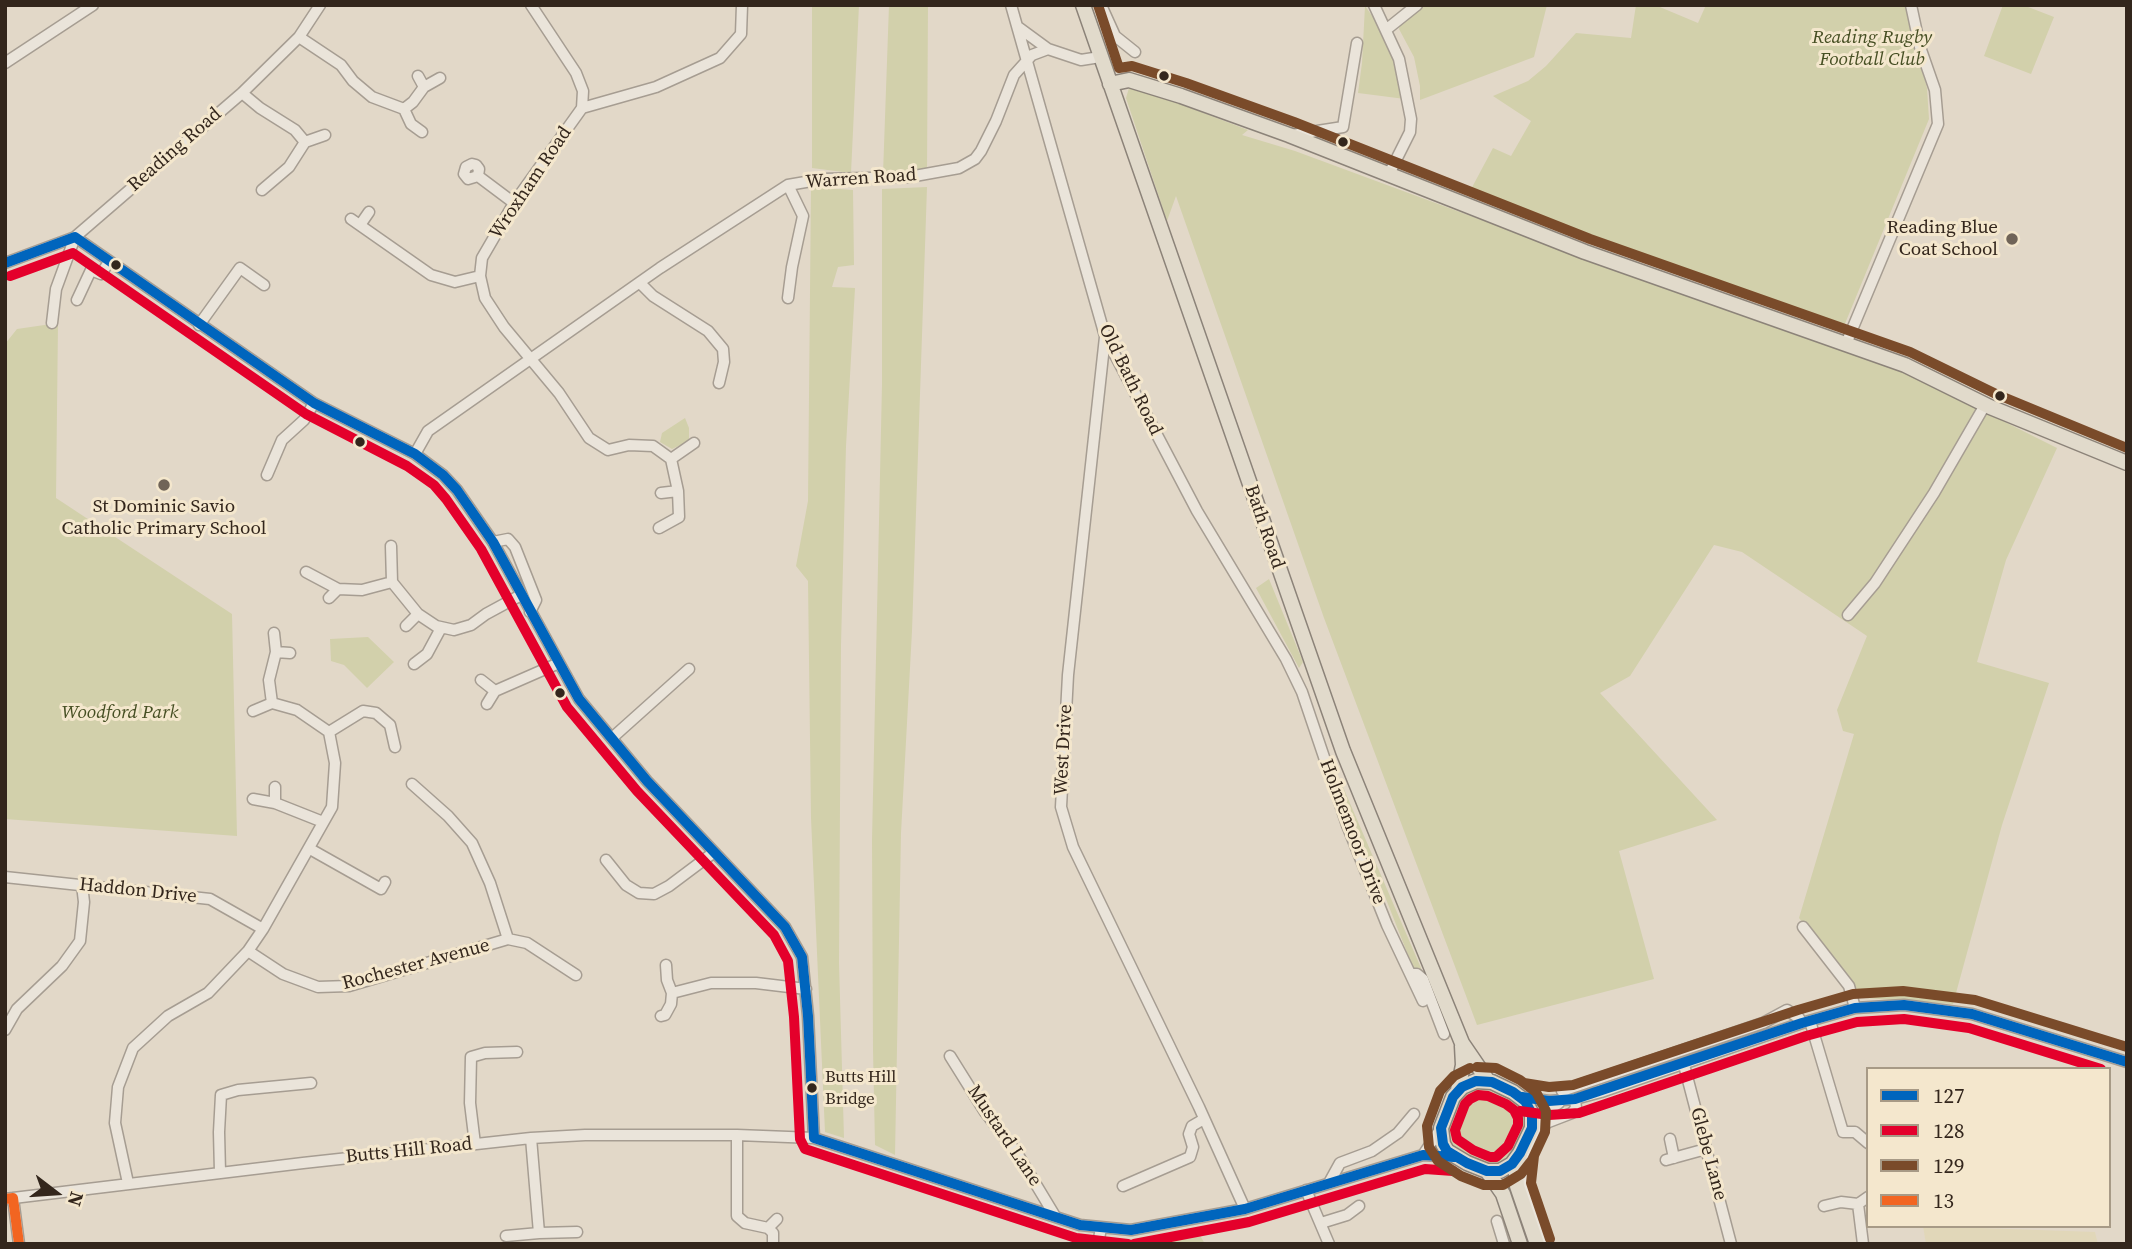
<!DOCTYPE html>
<style>
body{margin:0}
#map{position:relative;width:2132px;height:1249px;overflow:hidden;background:#e2d8c8;font-family:"Source Serif 4",serif}
canvas{display:block}
.frame{position:absolute;inset:0;border:7px solid #33261c;pointer-events:none}
.legend{position:absolute;left:1866px;top:1067px;width:245px;height:161px;box-sizing:border-box;background:#f4e7cd;border:2px solid #a79a86;margin:0;padding:9px 12px;list-style:none;font-size:21px;color:#33261c}
.legend li{display:flex;align-items:center;gap:14px;height:35px}
.legend b{width:35px;border:2px solid #a79a86}
.north{position:absolute;left:21px;top:1158px;width:70px;height:70px;-webkit-text-stroke:5px #f4e7cd;paint-order:stroke;rotate:107deg;font-size:19px;font-weight:700;line-height:28px;text-align:center;color:#33261c}
.north::after{content:'';display:block;margin:auto;width:24px;height:32px;background:#33261c;clip-path:polygon(50% 0,100% 100%,50% 72%,0 100%)}
</style>
<div id="map">
<canvas width="2132" height="1249"></canvas>
<div class="frame"></div>
<ul class="legend">
<li><b style="height:9px;background:#0065bd"></b>127</li>
<li><b style="height:9px;background:#e4002b"></b>128</li>
<li><b style="height:9px;background:#7a4b2a"></b>129</li>
<li><b style="height:9px;background:#f26521"></b>13</li>
</ul>
<div class="north">N</div>
</div>
<script>
const g = document.querySelector('canvas').getContext('2d');
g.lineJoin = 'round';
function paint(path, color) { g.fillStyle = color; g.fill(path, 'evenodd'); }
const poly = rows => new Path2D(rows.map(r => 'M' + r).join(''));
function strokePath(path, color, width, dash) { g.strokeStyle = color; g.lineWidth = width; g.lineCap = dash ? 'butt' : 'round'; g.setLineDash(dash || []); g.stroke(path); }
function drawText(font, color, halo, rows, align = 'center') {
  g.font = font + ' "Source Serif 4",serif'; g.lineWidth = 6; g.setLineDash([]); g.textBaseline = 'middle'; g.strokeStyle = halo; g.fillStyle = color; for (const [text, x, y, turn = 0] of rows) {
    g.save(); g.translate(x, y); g.rotate((+turn || 0) * Math.PI / 180); g.textAlign = isNaN(turn) ? turn : align; if (halo) g.strokeText(text, 0, 0); g.fillText(text, 0, 0); g.restore();
  }
}
paint(poly([
 [1923,1226,2095,1232,2098,1244,1926,1244]
]), '#e1d7b9');
paint(poly([
 [812,5,859,5,851,173,812,168],
 [889,5,928,5,927,172,883,174],
 [1424,5,1547,5,1534,57,1420,100,1420,86,1414,57,1399,29,1400,23],
 [1636,5,1655,5,1698,23,1706,5,1906,5,1927,88,1929,119,1842,331,1469,193,1493,148,1511,156,1531,121,1493,96,1528,81,1546,66,1576,33,1631,38],
 [2003,5,2023,5,2054,17,2031,74,1984,56],
 [1365,6,1396,49,1405,99,1358,93,1362,63],
 [1133,86,1248,130,1242,135,1295,151,1614,269,1903,371,2057,448,2006,560,1977,662,2049,683,2002,825,1953,1004,1864,998,1799,918,1854,734,1843,731,1837,710,1867,636,1742,552,1714,545,1630,676,1600,693,1717,820,1619,851,1654,979,1477,1025,1324,618,1176,196,1167,221,1126,98,1129,88],
 [811,187,853,190,854,265,838,267,832,287,855,288,846,446,841,645,839,963,844,1138,825,1132,811,818,808,581,796,566,808,501],
 [927,187,912,631,901,833,895,1155,875,1145,873,1050,872,840,882,384,882,189],
 [58,323,56,498,232,614,237,836,5,819,5,344,17,329],
 [685,418,689,428,689,441,672,449,660,442,662,433],
 [1269,579,1303,662,1299,668,1256,588],
 [368,637,394,662,367,688,344,665,331,661,330,639],
 [1321,736,1421,968,1423,993,1384,894,1348,813],
 [1480,1087,1516,1101,1526,1113,1526,1127,1510,1158,1496,1165,1483,1163,1454,1148,1449,1142,1447,1129,1460,1099,1465,1093],
 [1198,1232,1205,1244,1118,1244,1119,1243]
]), '#d2d0ab');
const minor = poly([
 [531,5,576,73,583,91,582,108,514,203,482,258,480,276,485,298,504,327,559,393,589,438,608,450,629,445,653,446,671,459,678,491,679,517,659,528],
 [1011,5,1105,336,1197,511,1286,659,1302,692,1347,825,1387,925,1423,1001],
 [1101,5,1115,36,1135,52],
 [1374,5,1399,59,1411,119,1410,132,1389,174],
 [1018,27,1048,49],
 [1387,29,1417,5],
 [299,37,341,65,353,81,372,97,404,109,413,102,424,87,418,76],
 [5,63,93,5],
 [424,87,440,78],
 [242,93,260,108,295,130,305,142,325,135],
 [582,108,656,87,720,58,741,34,742,5],
 [404,109,411,124,422,132],
 [1292,135,1343,127,1357,43],
 [478,176,468,179,464,174,466,167,472,164,476,165,479,169,478,176,514,203],
 [262,190,289,167,305,142],
 [351,219,431,275,455,282,480,276],
 [360,225,369,212],
 [75,237,314,403,415,454,443,475,457,490,493,542,579,699,647,781,785,927,802,957,808,1016,814,1138],
 [5,263,75,237,242,93,299,37,320,5],
 [640,283,653,296,708,331,723,349,724,362,719,383],
 [788,298,792,267,803,216,788,185],
 [77,300,91,270,101,274,109,262],
 [52,323,56,289,75,237],
 [199,325,240,268,264,285],
 [1105,337,1068,675,1061,807,1073,847,1199,1107,1245,1209],
 [1846,344,1938,124,1935,90,1920,47,1911,5],
 [415,454,428,431,660,268,788,185,823,179,909,177,959,168,975,159,981,151,996,121,1014,75,1032,55,1048,49,1081,60,1100,57],
 [671,459,694,443],
 [267,475,282,440,304,420,314,403],
 [661,493,678,491],
 [493,542,508,539,515,547,536,600,530,612],
 [391,546,392,582],
 [306,572,338,589],
 [329,598,338,589,362,590,392,582,418,614,436,626,454,630,471,625,486,614,521,595],
 [1848,615,1875,583,1934,493,1985,405],
 [406,626,418,614],
 [276,652,290,653],
 [414,664,427,654,441,628],
 [481,680,495,691],
 [272,703,269,680,276,652,274,633],
 [487,704,495,691,559,663],
 [329,732,363,711,376,713,390,725,395,747],
 [612,738,689,669],
 [275,787,275,803],
 [253,799,275,803,323,822],
 [310,849,381,889,385,882],
 [606,860,626,885,639,893,654,894,669,886,713,853],
 [5,877,210,899,263,929],
 [1803,927,1849,986,1855,1008],
 [508,939,527,943,576,975],
 [248,951,283,974,318,987,349,986,508,939,490,883,472,843,448,816,412,784],
 [666,965,667,980,672,993],
 [1412,974,1417,974,1423,979,1444,1034],
 [661,1016,665,1015,671,1004,672,993,711,983,756,983,806,989],
 [1810,1021,1843,1132,1855,1132,1868,1143],
 [5,1030,17,1009,62,966,80,941,84,902,82,885],
 [950,1056,985,1112,1017,1153,1055,1216],
 [1684,1065,1731,1244],
 [1562,1091,1763,1023,1787,1010,1799,1018,1802,1023],
 [1522,1097,1549,1101,1575,1099,1601,1092,1802,1023,1855,1008,1904,1005,1972,1014,2127,1062],
 [1532,1128,1542,1114,1559,1103],
 [737,1135,737,1216,745,1223,768,1228,777,1219],
 [1670,1139,1674,1158],
 [475,1144,470,1103,471,1057,485,1053,517,1052],
 [1423,1155,1441,1128],
 [1666,1160,1706,1149],
 [220,1172,219,1132,221,1095,238,1090,311,1083],
 [128,1183,115,1123,118,1087,133,1048,168,1016,208,993,248,951,263,929,332,807,335,763,329,732,297,710,272,703,253,711],
 [1329,1183,1340,1163,1372,1151,1398,1133,1414,1114],
 [1123,1186,1190,1157,1193,1147,1189,1134,1192,1126,1204,1119],
 [1306,1190,1329,1244],
 [13,1198,19,1244],
 [5,1199,303,1163,531,1138,585,1135,737,1135,814,1138,1080,1225,1131,1230,1245,1209,1423,1155,1454,1157],
 [1858,1204,1863,1244],
 [1824,1206,1841,1202,1858,1204,1868,1197],
 [1497,1221,1504,1244],
 [1321,1223,1347,1215,1359,1206],
 [768,1228,773,1233,773,1244],
 [539,1233,577,1232],
 [506,1236,539,1233,531,1138],
 [1098,1244,1101,1228],
 [1548,1244,1527,1189,1528,1161,1546,1123,1572,1113,1576,1108,1575,1099]
]);
const major = poly([
 [1083,5,1343,751,1462,1043,1488,1081],
 [1110,84,1129,80,1181,96,1289,135,1585,252,1905,365,1990,407,2127,463],
 [1476,1081,1492,1082,1513,1092,1525,1101,1532,1114,1532,1128,1520,1153,1512,1164,1500,1171,1487,1171,1467,1163,1447,1151,1443,1144,1441,1128,1453,1097,1462,1087,1476,1081],
 [1458,1090,1463,1065,1462,1046],
 [1520,1154,1516,1174,1517,1186,1537,1244],
 [1487,1171,1503,1194,1520,1244]
]);
strokePath(minor, '#a69d92', 13);
strokePath(major, '#8c8379', 17);
strokePath(minor, '#eae4da', 10);
strokePath(major, '#e1dacb', 14);
strokePath(poly([
 [5,263,75,237,314,403,415,454,443,475,457,490,493,542,579,699,647,781,785,927,802,957,808,1016,814,1138,1080,1225,1131,1230,1245,1209,1423,1155,1454,1157],
 [1476,1081,1492,1082,1513,1092,1525,1101,1532,1114,1532,1128,1520,1153,1512,1164,1500,1171,1487,1171,1467,1163,1447,1151,1443,1144,1441,1128,1453,1097,1462,1087,1476,1081],
 [1522,1097,1549,1101,1575,1099,1802,1023,1855,1008,1904,1005,1972,1014,2127,1062]
]), '#0065bd', 10);
strokePath(poly([
 [10,276,73,253,306,414,407,466,434,485,446,499,481,549,567,707,637,791,774,935,788,961,794,1017,800,1139,805,1149,1076,1238,1128,1244],
 [1478,1095,1488,1096,1506,1104,1514,1110,1518,1118,1518,1125,1508,1146,1496,1157,1490,1157,1473,1150,1457,1139,1455,1130,1465,1104,1470,1099,1478,1095],
 [1520,1111,1549,1115,1579,1113,1806,1036,1857,1022,1904,1019,1969,1028,2101,1069],
 [1134,1244,1249,1222,1425,1169,1453,1171]
]), '#e4002b', 10);
strokePath(poly([
 [1098,5,1119,68,1132,66,1186,83,1294,122,1590,239,1910,352,1996,394,2127,448],
 [1470,1068,1454,1076,1440,1091,1427,1126,1429,1147,1438,1161,1461,1176,1484,1185,1503,1185,1521,1174,1532,1160,1545,1132,1546,1111,1536,1092,1520,1080,1496,1068,1477,1067],
 [1524,1083,1549,1087,1573,1085,1798,1010,1853,994,1903,991,1975,1000,2127,1047],
 [1534,1156,1531,1183,1550,1239]
]), '#7a4b2a', 10);
strokePath(poly([
 [5,1199,13,1198,19,1244]
]), '#f26521', 10);
for (const [x, y, r, color] of [
 [1164,76,6,"#33261c"],
 [1343,142,6,"#33261c"],
 [2012,239,7,"#706458"],
 [116,265,6,"#33261c"],
 [2000,396,6,"#33261c"],
 [360,442,6,"#33261c"],
 [164,485,7,"#706458"],
 [560,693,6,"#33261c"],
 [812,1088,6,"#33261c"]
]) { const dot = new Path2D(); dot.arc(x, y, r, 0, 2 * Math.PI); g.fillStyle = color; g.fill(dot); strokePath(dot, '#f4e7cd', 2.5); }
drawText('17px', '#33261c', '#f4e7cd', [
 ["Butts Hill",825,1078],
 ["Bridge",825,1100]
], 'left');
drawText('italic 19px', '#464f23', '#f4e7cd', [
 ["Reading Rugby",1872,38],
 ["Football Club",1872,60],
 ["Woodford Park",120,713]
]);
drawText('19px', '#33261c', '#f4e7cd', [
 ["Reading Road",175,150,-41],
 ["Warren Road",861,179,-4],
 ["Wroxham Road",531,183,-56],
 ["Old Bath Road",1130,380,64],
 ["Bath Road",1264,527,71],
 ["West Drive",1064,750,-87],
 ["Holmemoor Drive",1352,832,69],
 ["Haddon Drive",138,891,6],
 ["Rochester Avenue",416,965,-15],
 ["Mustard Lane",1004,1136,56],
 ["Butts Hill Road",409,1151,-6],
 ["Glebe Lane",1708,1154,75]
]);
drawText('19px', '#33261c', '#f4e7cd', [
 ["Reading Blue",1998,228],
 ["Coat School",1998,250],
 ["St Dominic Savio",164,507,"center"],
 ["Catholic Primary School",164,529,"center"]
], 'right');
</script>
